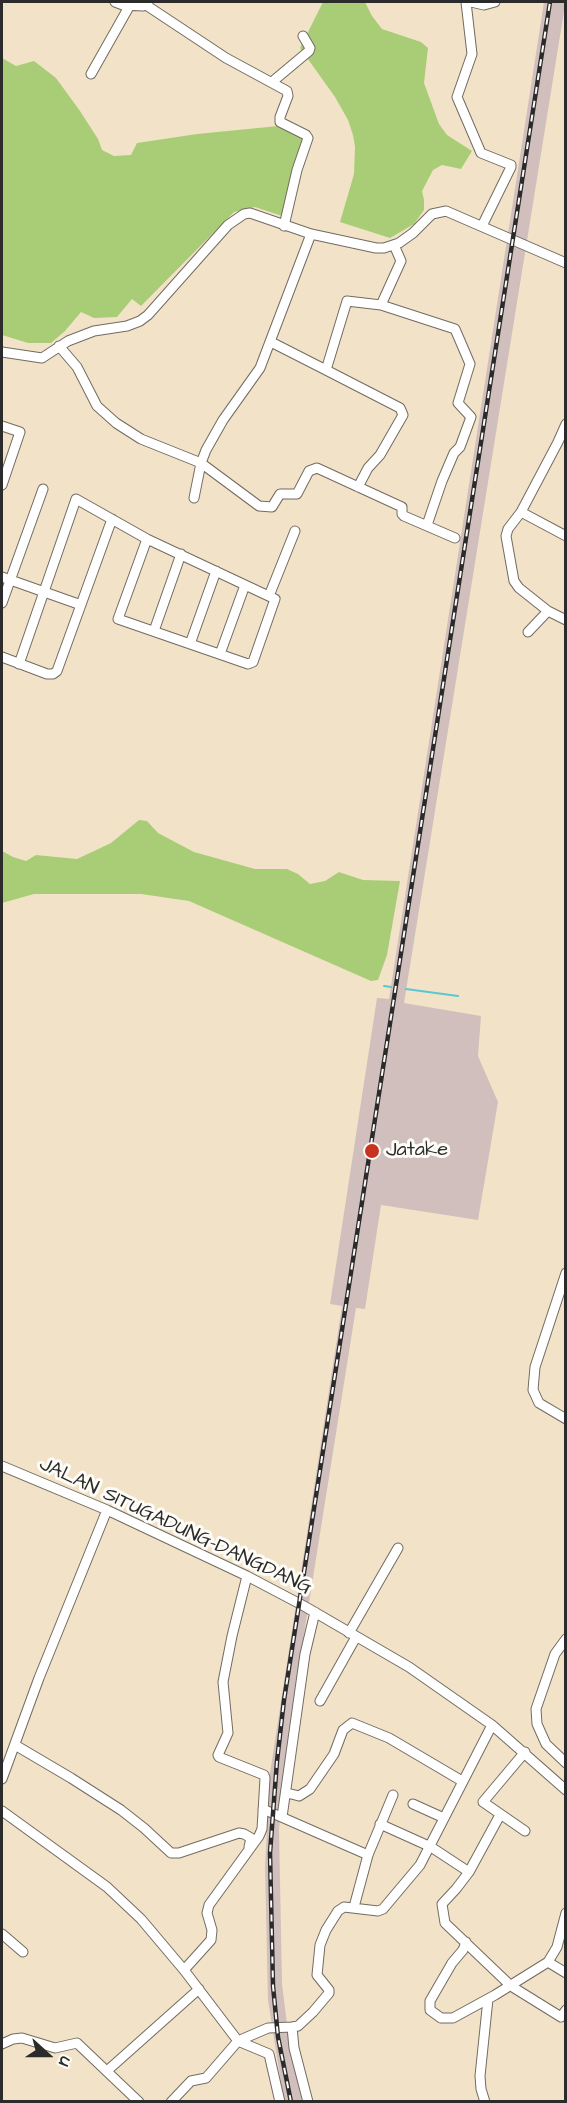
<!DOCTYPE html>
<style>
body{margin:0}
#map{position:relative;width:567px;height:2103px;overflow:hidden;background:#f2e3c8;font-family:"Architects Daughter",sans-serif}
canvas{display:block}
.frame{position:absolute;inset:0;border:3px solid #2b2b2b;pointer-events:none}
.north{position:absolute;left:18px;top:2025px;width:60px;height:60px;-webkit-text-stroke:4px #fdfcf7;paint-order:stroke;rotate:111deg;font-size:16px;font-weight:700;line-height:24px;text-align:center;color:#2b2b2b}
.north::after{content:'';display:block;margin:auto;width:21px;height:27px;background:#2b2b2b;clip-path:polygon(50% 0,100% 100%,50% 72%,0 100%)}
</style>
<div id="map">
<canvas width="567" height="2103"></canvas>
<div class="frame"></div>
<div class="north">U</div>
</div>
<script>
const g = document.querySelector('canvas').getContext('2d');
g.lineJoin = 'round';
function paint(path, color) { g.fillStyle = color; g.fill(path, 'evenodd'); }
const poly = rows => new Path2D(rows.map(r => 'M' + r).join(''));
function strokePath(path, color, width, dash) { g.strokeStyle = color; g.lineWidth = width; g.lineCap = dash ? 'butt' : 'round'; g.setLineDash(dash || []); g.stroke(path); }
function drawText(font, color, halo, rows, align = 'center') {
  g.font = font + ' "Architects Daughter",sans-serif'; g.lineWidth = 6; g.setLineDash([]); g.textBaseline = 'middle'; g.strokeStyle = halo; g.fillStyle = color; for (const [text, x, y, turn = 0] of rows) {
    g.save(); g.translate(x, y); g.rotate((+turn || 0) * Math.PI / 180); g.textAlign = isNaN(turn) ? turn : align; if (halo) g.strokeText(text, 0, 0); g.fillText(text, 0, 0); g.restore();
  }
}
paint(poly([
 [544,2,565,2,565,5,404,1003,481,1016,478,1056,498,1102,478,1220,381,1205,365,1309,356,1308,289,1728,279,1829,282,1984,290,2048,302,2101,284,2102,268,2000,265,1867,270,1773,342,1306,330,1304,377,998,389,999]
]), '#d1bfbd');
paint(poly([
 [323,2,365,2,372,16,382,29,421,42,428,48,424,83,439,124,447,135,472,151,461,169,442,165,433,170,422,191,424,200,424,210,414,224,390,238,340,222,354,174,355,147,353,135,348,120,335,97,300,48],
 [2,58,16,66,34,61,56,78,80,111,98,139,102,150,114,156,131,155,137,143,197,134,278,126,305,135,282,216,255,207,234,212,141,306,132,299,117,317,94,318,81,312,65,331,51,343,28,343,2,335],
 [139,820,147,821,158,833,194,852,255,869,287,869,298,874,310,884,325,881,339,872,363,880,400,881,387,955,378,980,371,981,189,901,141,894,34,894,2,903,2,851,13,857,26,861,36,855,77,859,111,843]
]), '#a9cd76');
strokePath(poly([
 [384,986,391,987],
 [406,989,458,996]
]), '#5ac7d1', 2);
const street = poly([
 [115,2,123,5,143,6,148,2],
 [466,2,472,54,457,97,481,153,511,165,511,167,482,226],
 [471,2,484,5,495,2],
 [146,5,226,58,287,91,288,96,280,117,280,122,306,135,308,138,297,170,284,226],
 [91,74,130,5],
 [272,82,309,51,310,48,303,36],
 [381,305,455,329,470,364,458,403,471,417,460,447,454,453,442,481,427,525],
 [271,342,326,370],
 [59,346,77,367,97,406,116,423,141,439,201,463,259,506,272,507,280,494,297,494,309,471,317,468,402,507,402,514,404,516,455,538],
 [2,352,42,358,68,341,94,331,127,326,140,321,148,315,228,225,244,214,250,213,311,234,376,248,384,248,399,243,413,233,432,214,446,211,566,263],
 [566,424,558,442,521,512,566,536],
 [2,426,20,432,2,485],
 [358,487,368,468,380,455,403,415,400,408,326,370,347,301,381,305,401,261,394,245],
 [194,498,201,463,206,450,223,420,260,368,311,234],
 [521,512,508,529,506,536,514,581,519,588,548,611],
 [2,577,81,605],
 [269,596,295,531],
 [2,603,43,489],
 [154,631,181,554],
 [528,632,548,611,566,620],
 [190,644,216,571],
 [220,654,245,585],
 [2,657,47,674,53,674,57,671,112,519],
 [19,664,76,499,147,539,275,599,253,662,248,664,118,619,147,539],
 [566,1273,535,1367,533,1390,539,1403,566,1419],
 [2,1466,107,1510,247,1576,304,1606,409,1667,492,1725,566,1790],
 [349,1633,398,1548],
 [566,1639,555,1654,536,1709,537,1724,546,1744,566,1763],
 [320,1701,356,1637],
 [15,1745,71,1778,121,1810,144,1828,171,1853,179,1853,239,1833,244,1834,251,1838,249,1847],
 [525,1752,483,1802,525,1831],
 [2,1779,39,1678,107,1510],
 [287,1793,299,1796,310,1789,334,1754,343,1730,352,1723,389,1738,462,1781],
 [413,1804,444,1818],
 [263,1809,368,1855,393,1795],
 [2,1811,107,1887,141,1919,184,1970,238,2041,269,2054,280,2102],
 [500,1815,469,1872,456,1889,442,1904,445,1923,511,1986,561,2017,566,2010],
 [282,1817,305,1654,315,1612],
 [380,1824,431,1847,469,1872],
 [354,1907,368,1855],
 [2,1934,23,1952],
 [466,1942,463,1950,452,1963,430,2001,430,2010,441,2018,453,2018,495,1995,548,1962,557,1947,566,1913],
 [548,1962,566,1973],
 [184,1970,211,1940,212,1930,207,1913,209,1905,259,1836,262,1829,265,1778,264,1775,219,1757,218,1755,228,1733,223,1682,232,1636,247,1576],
 [2,2044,13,2039,22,2038,55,2048,77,2043,139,2102],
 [108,2070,199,1989],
 [171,2102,191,2081,206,2078,238,2041,268,2028,292,2027],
 [308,2102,294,2048,292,2027,298,2026,313,2012,329,1993,329,1990,317,1975,320,1945,326,1930,338,1911,344,1907,378,1911,383,1909,420,1865,492,1725],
 [485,2102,481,2089,480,2076,488,1999]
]);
strokePath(street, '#716b62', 11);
strokePath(street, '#fff', 9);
const rail = poly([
 [291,2102,278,2037,273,1986,270,1853,277,1761,284,1700,550,2]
]);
strokePath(rail, '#2b2b2b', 4.5);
strokePath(rail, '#fdfcf7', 2, [7]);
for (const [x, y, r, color] of [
 [372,1151,8,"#c8321e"]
]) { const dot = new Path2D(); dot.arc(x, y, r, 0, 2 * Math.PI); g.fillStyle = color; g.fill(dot); strokePath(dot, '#fdfcf7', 2); }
drawText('20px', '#2b2b2b', '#fdfcf7', [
 ["Jatake",386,1151]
], 'left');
drawText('20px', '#2b2b2b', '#fdfcf7', [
 ["JALAN SITUGADUNG-DANGDANG",175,1527,25]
]);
</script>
